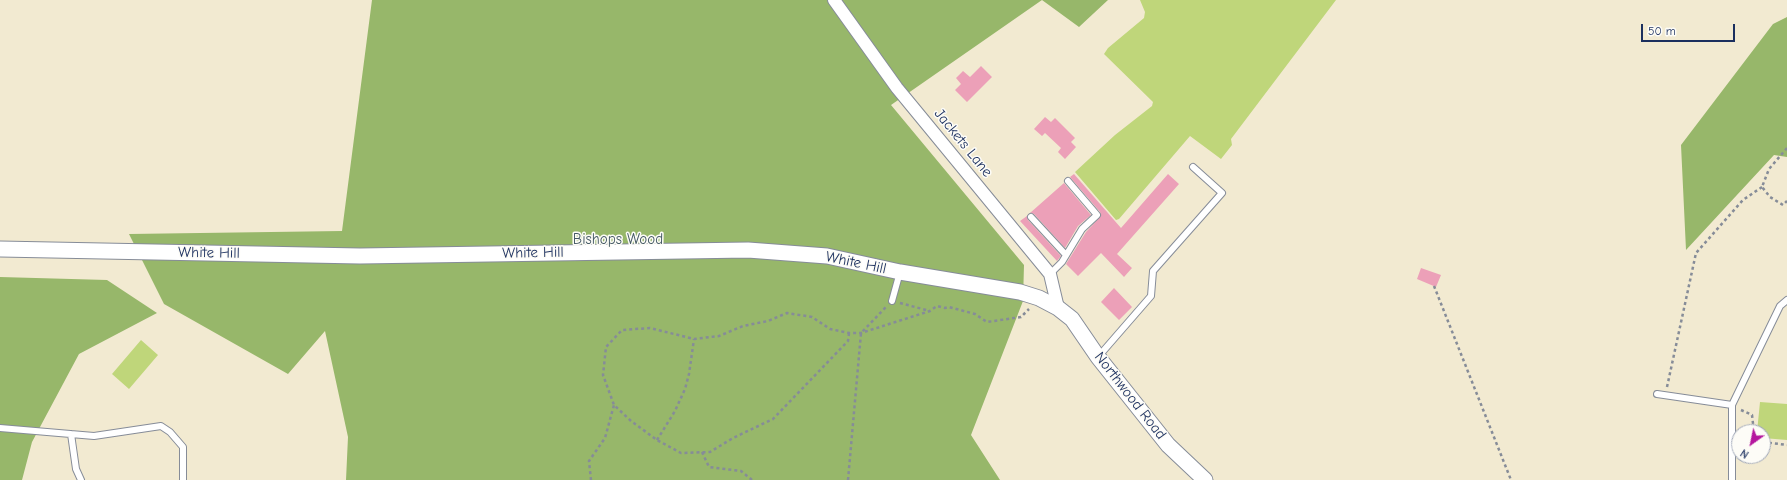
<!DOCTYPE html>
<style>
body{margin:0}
#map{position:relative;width:1787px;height:480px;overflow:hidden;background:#f2ead1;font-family:"Comic Neue",sans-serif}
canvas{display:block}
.north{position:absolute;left:1731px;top:424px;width:40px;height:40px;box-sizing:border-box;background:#fdfcf7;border:1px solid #a3aaba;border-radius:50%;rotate:213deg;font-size:11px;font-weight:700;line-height:16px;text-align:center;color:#1b2f5e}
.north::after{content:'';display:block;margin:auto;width:14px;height:18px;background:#b5179e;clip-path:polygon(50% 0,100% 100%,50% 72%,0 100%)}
.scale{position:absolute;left:1641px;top:24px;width:94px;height:18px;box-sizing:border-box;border:2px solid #1b2f5e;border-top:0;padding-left:5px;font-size:12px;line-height:14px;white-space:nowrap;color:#1b2f5e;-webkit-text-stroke:3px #fdfcf7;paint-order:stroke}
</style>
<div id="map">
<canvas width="1787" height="480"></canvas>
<div class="north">N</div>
<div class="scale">50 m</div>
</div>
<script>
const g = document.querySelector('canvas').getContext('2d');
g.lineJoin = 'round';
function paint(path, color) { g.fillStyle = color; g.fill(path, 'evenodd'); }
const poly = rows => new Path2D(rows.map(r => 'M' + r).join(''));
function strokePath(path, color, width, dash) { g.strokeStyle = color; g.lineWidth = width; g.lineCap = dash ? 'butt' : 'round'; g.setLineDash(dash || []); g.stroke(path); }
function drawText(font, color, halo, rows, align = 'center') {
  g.font = font + ' "Comic Neue",sans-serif'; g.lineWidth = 3; g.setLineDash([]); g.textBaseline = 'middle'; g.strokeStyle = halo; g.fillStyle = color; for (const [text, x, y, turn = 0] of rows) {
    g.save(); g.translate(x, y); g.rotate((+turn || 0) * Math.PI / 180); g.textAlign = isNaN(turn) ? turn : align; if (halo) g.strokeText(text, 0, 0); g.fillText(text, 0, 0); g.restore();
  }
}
paint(poly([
 [1140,0,1336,0,1231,139,1232,145,1221,159,1190,136,1119,219,1116,220,1075,172,1115,135,1152,106,1153,102,1104,54,1108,48,1144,18,1145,12],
 [141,340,158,355,129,389,112,374],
 [1760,402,1787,404,1787,440,1763,438,1763,432,1757,432]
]), '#bfd67a');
paint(poly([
 [372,0,1108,0,1079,27,1042,0,891,105,1024,265,1023,301,971,435,1000,480,346,480,348,437,325,331,288,374,164,304,129,234,342,231],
 [1787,17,1787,157,1774,155,1686,250,1681,145,1773,24],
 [0,277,107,280,157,313,79,354,32,442,22,480,0,480]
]), '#97b76a');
paint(poly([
 [981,66,992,77,967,102,955,90,961,84,956,78,963,71,970,77],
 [1045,117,1051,122,1055,118,1075,138,1071,142,1076,147,1065,159,1058,152,1061,148,1045,133,1042,136,1034,129],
 [1074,174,1121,228,1168,174,1179,184,1117,254,1132,268,1124,277,1101,253,1078,276,1066,264,1086,232,1101,216,1100,212,1070,177],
 [1064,183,1091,215,1078,226,1065,248,1034,214,1030,213],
 [1027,216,1028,220,1061,256,1057,261,1020,221],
 [1421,268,1441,275,1436,287,1417,279],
 [1114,288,1132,307,1119,320,1101,302]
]), '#eca0b8');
const service = poly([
 [1031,217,1066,255],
 [1050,274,1062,262,1082,229,1097,215,1068,181],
 [892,301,900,272],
 [1098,357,1151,296,1153,271,1222,193,1193,167],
 [1657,394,1732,405],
 [0,428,94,436,161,426,170,432,183,447,183,480],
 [71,434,76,469,81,480],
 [1732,480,1732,405,1780,306,1787,300]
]);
const minor = poly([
 [834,0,897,88,1050,274,1058,308]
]);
const tertiary = poly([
 [0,249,360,256,748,250,827,256,900,272,1020,292,1039,298,1058,308,1072,319,1098,357,1168,445,1205,480]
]);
strokePath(service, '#868c98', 8);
strokePath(minor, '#868c98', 14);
strokePath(tertiary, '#868c98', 17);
strokePath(poly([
 [1787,148,1769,169,1762,187,1770,197,1783,205,1787,201],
 [1434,286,1511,480],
 [900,303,930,311],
 [849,333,848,341,773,419,733,438,710,452,681,453,657,440,631,421,614,405,603,375,606,347,622,330,650,328,694,339,719,336,743,326,768,321,787,313,812,317,830,329,849,333,861,333,930,311,937,306,945,308,949,307,975,314,987,322,1021,317,1029,309],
 [1667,387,1696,253,1743,200,1762,187],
 [1741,410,1752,415,1754,432],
 [657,440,675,411,685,389,689,374,694,339],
 [1763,442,1787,445],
 [702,452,709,467,741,471,752,480],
 [591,480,589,461,605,438,614,405],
 [848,480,861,333,886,307]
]), '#868c98', 2.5, [3, 3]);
strokePath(service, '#fff', 6);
strokePath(minor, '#fff', 12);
strokePath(tertiary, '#fff', 15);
drawText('15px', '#1b2f5e', '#fdfcf7', [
 ["Jackets Lane",963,143,51],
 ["White Hill",209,253,1],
 ["White Hill",533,253,-1],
 ["White Hill",856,263,12],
 ["Northwood Road",1130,396,52]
]);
drawText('15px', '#445965', '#fdfcf7', [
 ["Bishops Wood",618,240]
]);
</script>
